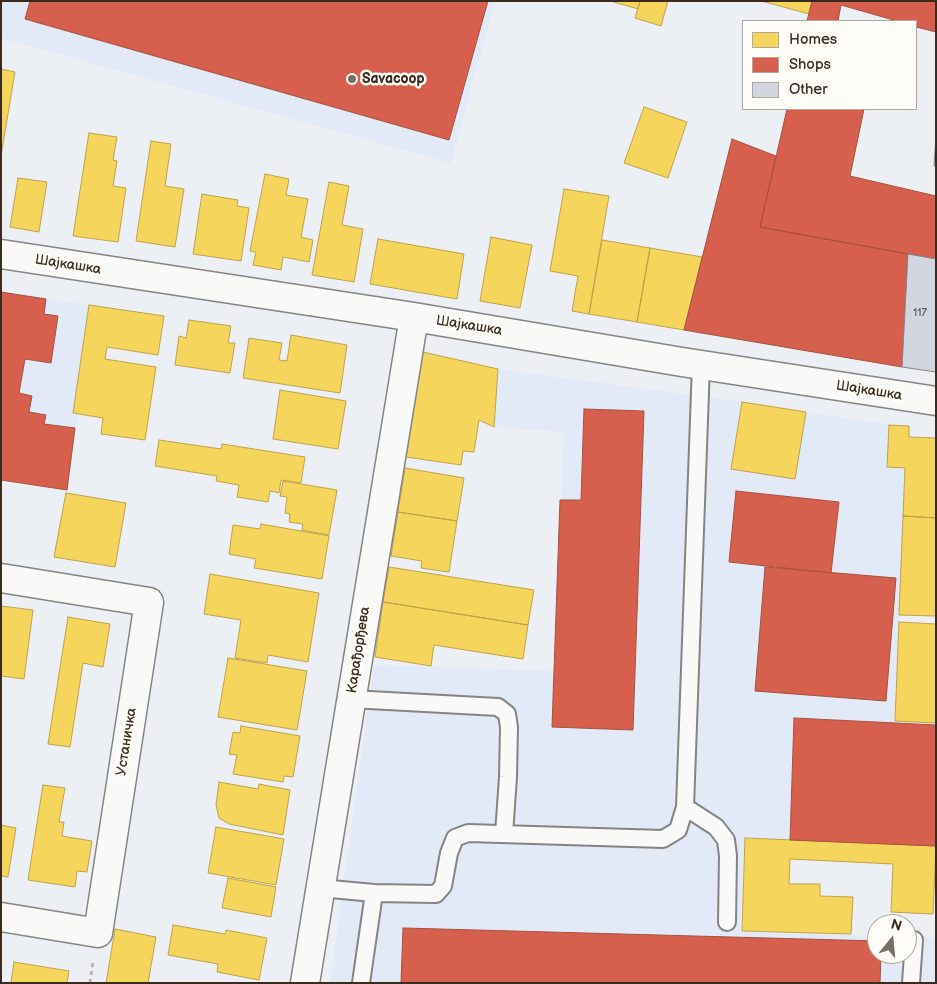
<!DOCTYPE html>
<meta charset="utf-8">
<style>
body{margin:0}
#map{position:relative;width:937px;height:984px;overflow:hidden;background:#eceff4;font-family:"Balsamiq Sans",sans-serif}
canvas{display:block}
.frame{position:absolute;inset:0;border:2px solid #3b2a1e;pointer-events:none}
.legend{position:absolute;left:742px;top:20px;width:175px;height:90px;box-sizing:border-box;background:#fdfcf7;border:1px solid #afa8a0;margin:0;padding:6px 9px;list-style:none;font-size:15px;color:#3b2a1e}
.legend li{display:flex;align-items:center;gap:10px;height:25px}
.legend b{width:25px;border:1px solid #afa8a0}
.north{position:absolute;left:867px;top:914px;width:50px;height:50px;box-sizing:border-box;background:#fdfcf7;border:1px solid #afa8a0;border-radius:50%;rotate:17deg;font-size:14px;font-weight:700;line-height:20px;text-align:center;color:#3b2a1e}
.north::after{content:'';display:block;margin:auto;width:18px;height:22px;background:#796f69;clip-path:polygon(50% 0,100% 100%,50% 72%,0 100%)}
</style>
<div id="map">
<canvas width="937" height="984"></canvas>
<div class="frame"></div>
<ul class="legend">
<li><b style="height:14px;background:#f6d55c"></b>Homes</li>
<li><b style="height:14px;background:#d6604d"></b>Shops</li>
<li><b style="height:14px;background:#d1d6e0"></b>Other</li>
</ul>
<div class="north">N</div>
</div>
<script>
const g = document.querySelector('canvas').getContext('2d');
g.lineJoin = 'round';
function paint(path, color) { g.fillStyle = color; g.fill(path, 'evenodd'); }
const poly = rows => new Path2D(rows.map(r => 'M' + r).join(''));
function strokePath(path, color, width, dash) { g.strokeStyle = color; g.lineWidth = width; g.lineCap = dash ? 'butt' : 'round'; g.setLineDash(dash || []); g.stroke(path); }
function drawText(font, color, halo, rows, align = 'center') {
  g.font = font + ' "Balsamiq Sans",sans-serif'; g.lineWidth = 5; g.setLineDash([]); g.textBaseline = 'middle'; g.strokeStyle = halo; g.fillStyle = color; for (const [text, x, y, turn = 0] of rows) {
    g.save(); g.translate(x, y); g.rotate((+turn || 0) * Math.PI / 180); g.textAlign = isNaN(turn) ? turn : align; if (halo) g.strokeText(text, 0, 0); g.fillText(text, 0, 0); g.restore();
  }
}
paint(poly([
 [1,1,495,1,451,163,1,38],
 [1,292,89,305,73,413,78,414,67,490,1,480],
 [498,369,742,402,889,425,887,467,905,468,894,723,794,719,790,840,745,838,740,932,877,936,877,954,907,954,907,937,936,937,936,983,330,983,374,665,554,671,564,432,494,427]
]), '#e2e9f7');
const homes = poly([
 [610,1,640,1,638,9,610,1],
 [640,1,668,1,661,26,635,18,640,1],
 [761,1,812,1,809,14,761,1],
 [1,69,15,72,1,156,1,69],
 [644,107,687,122,668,178,624,163,644,107],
 [89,133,117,137,113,160,117,161,113,186,126,188,118,242,73,236,89,133],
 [151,141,171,144,165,186,184,189,175,247,136,241,151,141],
 [265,174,289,179,286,195,308,199,301,237,313,240,309,262,283,257,281,270,253,265,256,252,250,251,265,174],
 [18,178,47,182,39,232,10,227,18,178],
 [329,182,349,186,342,225,363,229,354,282,312,275,329,182],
 [564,189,609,196,589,314,572,311,578,276,550,271,564,189],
 [202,194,238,200,237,206,249,208,241,261,193,254,202,194],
 [491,237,532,245,520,308,480,301,491,237],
 [378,239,464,254,457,299,370,284,378,239],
 [602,240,650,248,637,322,589,314,602,240],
 [650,248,702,257,684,330,637,322,650,248],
 [89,305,164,316,158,355,107,347,105,359,156,367,145,440,101,434,103,418,73,413,89,305],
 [189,320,231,326,228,343,235,343,230,373,175,365,179,336,186,338,189,320],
 [291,335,347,345,340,393,243,378,249,338,282,343,279,360,287,361,291,335],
 [423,352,498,369,494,427,479,420,474,452,463,451,461,465,406,457,423,352],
 [280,390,346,401,338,449,273,439,280,390],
 [742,402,806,412,795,479,731,469,742,402],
 [889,425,909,426,909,437,936,438,936,518,903,516,905,468,887,467,889,425],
 [159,440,221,449,222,444,305,457,301,483,281,480,279,493,270,491,268,502,237,497,239,485,216,481,217,476,155,466,159,440],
 [405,468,464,478,457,521,398,512,405,468],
 [283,481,337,490,329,535,302,530,303,524,289,522,290,514,285,513,287,497,280,496,283,481],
 [66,493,126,503,115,567,54,557,66,493],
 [398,512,457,521,449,572,421,568,422,561,391,556,398,512],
 [903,516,936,518,936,616,899,615,903,516],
 [261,524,329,536,322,579,254,568,256,559,229,554,233,525,260,529,261,524],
 [389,567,534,590,528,625,383,602,389,567],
 [210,574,319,593,308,662,268,655,267,663,235,658,241,620,204,614,210,574],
 [383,602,528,625,523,659,434,645,431,666,375,657,383,602],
 [1,606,33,610,24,679,1,676,1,606],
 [68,617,110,624,103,667,83,663,70,747,48,744,68,617],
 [899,622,936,624,936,723,895,721,899,622],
 [228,658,307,671,297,730,218,717,228,658],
 [241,726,300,736,293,777,284,776,283,782,233,774,237,755,229,754,233,732,240,733,241,726],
 [219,782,258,789,259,784,290,790,283,835,229,824,219,818,216,805,219,782],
 [43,785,65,788,59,822,64,822,62,836,92,841,87,872,77,871,75,887,28,880,43,785],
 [1,825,16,828,8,877,1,876,1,825],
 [216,827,284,839,276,885,208,873,216,827],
 [745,838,936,846,933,914,891,912,893,864,790,859,789,884,820,884,820,896,853,897,851,934,742,931,745,838],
 [228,878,276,887,271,917,222,908,228,878],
 [173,925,225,934,226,930,267,938,259,980,217,972,218,964,168,955,173,925],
 [115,929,156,937,148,983,106,983,115,929],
 [14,962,69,971,67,983,11,983,14,962]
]);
paint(homes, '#f6d55c');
strokePath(homes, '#bea249', 1);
const shops = poly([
 [30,1,488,1,449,140,25,19,30,1],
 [812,1,936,1,936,32,916,27,916,21,897,21,841,5,838,21,807,21,812,1],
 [787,109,864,109,850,176,936,196,936,259,760,227,787,109],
 [732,139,776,156,760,227,908,254,902,367,684,330,732,139],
 [1,292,46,299,44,314,58,316,51,363,25,359,19,393,32,396,29,412,46,415,44,424,75,428,67,490,1,480,1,292],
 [584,409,644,411,633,730,552,727,560,500,581,500,584,409],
 [736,491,839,502,831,573,729,562,736,491],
 [765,567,896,578,886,701,755,691,765,567],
 [794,718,936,725,936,846,790,840,794,718],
 [403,928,877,941,877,954,881,954,880,983,401,983,403,928]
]);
paint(shops, '#d6604d');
strokePath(shops, '#a8503f', 1);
const building = poly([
 [936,137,936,166,934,166,936,137],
 [908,254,936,259,936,372,902,367,908,254]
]);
paint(building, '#d1d6e0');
strokePath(building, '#868483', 1);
const lane = poly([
 [351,699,498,707,507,714,509,727,508,777,504,834],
 [685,807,716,827,726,840,728,856,727,922],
 [320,888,374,893,436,894,443,886,449,853,455,838,468,833,663,839,678,830,685,807,701,364],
 [361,983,374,893],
 [911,983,914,940]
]);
const street = poly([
 [1,254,414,317,682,362,936,401],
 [1,578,149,602,98,933,1,917],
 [305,983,414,317]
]);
strokePath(lane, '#868483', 20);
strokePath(street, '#868483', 31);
strokePath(poly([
 [90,983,93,961]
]), '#b4b3b1', 3, [4, 4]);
strokePath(lane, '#f9f9f8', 16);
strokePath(street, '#f9f9f8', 28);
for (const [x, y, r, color] of [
 [352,79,5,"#796f69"]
]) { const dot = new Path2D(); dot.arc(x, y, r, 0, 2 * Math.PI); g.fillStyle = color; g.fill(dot); strokePath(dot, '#fdfcf7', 2); }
drawText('11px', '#635852', null, [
 ["117",920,313]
]);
drawText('bold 14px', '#3b2a1e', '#fdfcf7', [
 ["Savacoop",362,79]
], 'left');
drawText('14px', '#3b2a1e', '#fdfcf7', [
 ["Шајкашка",68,265,9],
 ["Шајкашка",469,326,9],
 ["Шајкашка",869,391,9],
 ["Карађорђева",359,650,-81],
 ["Устаничка",127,742,-81]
]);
</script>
